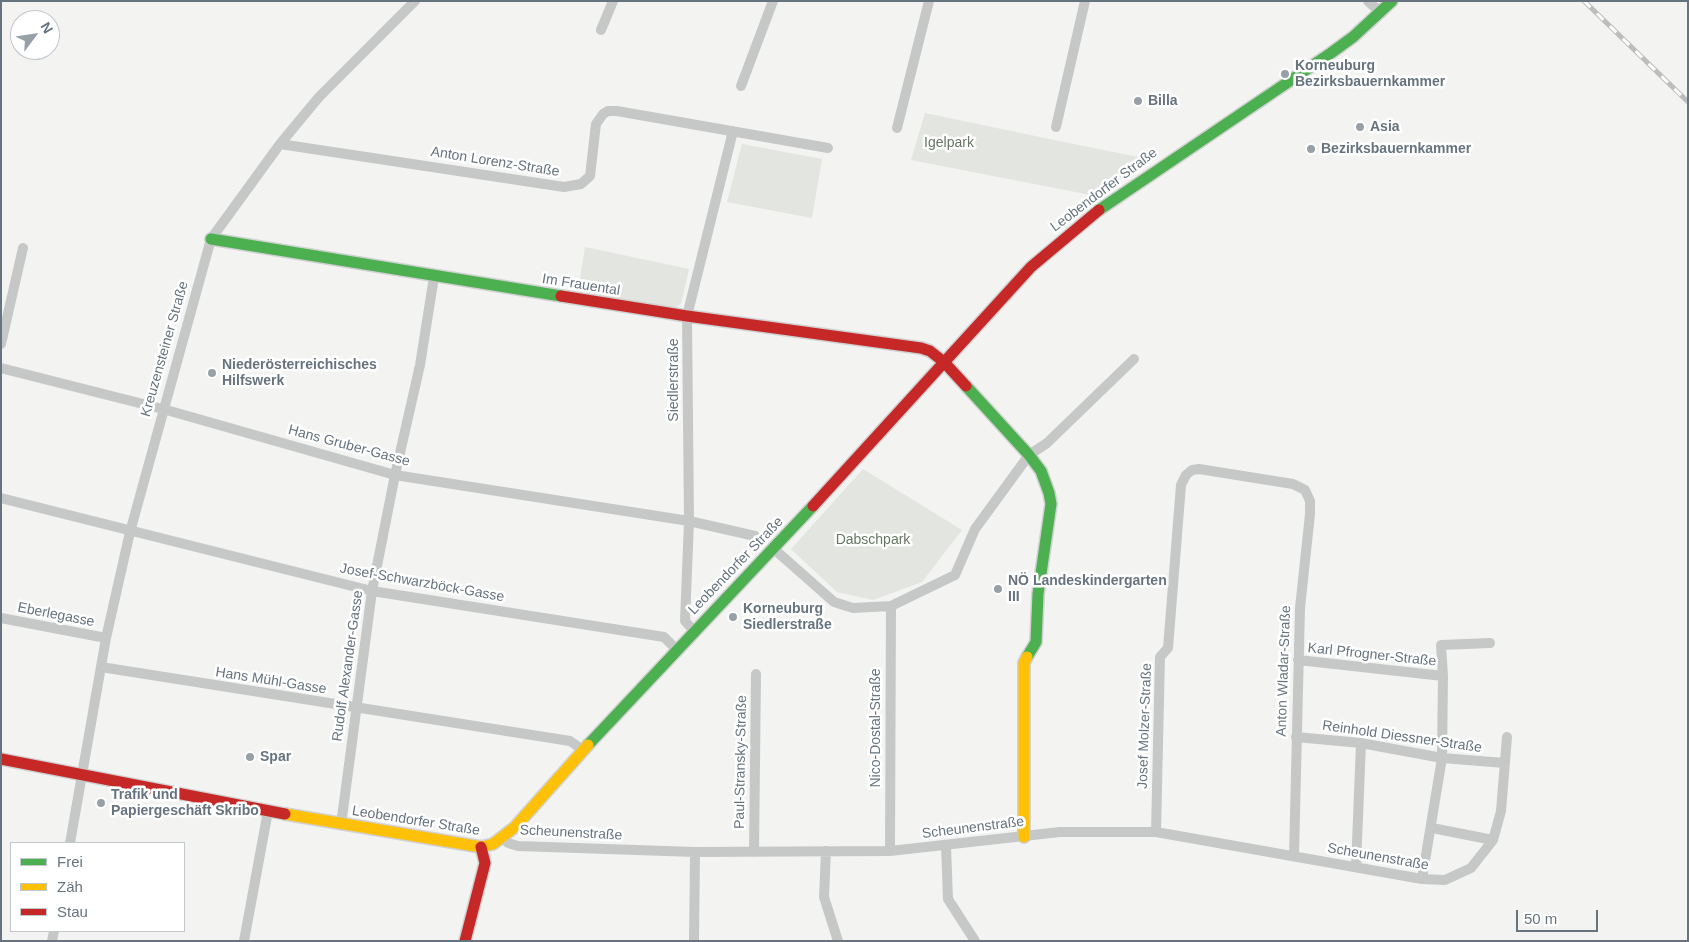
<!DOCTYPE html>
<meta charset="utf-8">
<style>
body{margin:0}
#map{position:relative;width:1689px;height:942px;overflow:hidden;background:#f3f3f2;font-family:Arial,sans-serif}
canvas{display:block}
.frame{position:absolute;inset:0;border:2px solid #67747f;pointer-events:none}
.legend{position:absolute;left:10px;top:842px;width:175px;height:90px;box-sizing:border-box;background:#fff;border:1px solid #c2c7cc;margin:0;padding:6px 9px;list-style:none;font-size:15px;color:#67747f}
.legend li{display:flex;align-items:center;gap:10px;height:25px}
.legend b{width:25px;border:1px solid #c2c7cc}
.north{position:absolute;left:10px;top:10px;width:50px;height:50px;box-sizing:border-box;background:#fff;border:1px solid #c2c7cc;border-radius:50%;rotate:59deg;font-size:14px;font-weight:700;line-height:20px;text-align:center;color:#67747f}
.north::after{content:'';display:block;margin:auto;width:18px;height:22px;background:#98a0a7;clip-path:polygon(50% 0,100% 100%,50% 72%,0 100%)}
.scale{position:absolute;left:1516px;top:910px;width:82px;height:22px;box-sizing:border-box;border:2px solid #67747f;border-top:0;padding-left:6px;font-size:15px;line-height:18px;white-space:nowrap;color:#67747f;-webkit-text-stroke:4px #fff;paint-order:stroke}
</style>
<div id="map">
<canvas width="1689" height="942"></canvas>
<div class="frame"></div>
<ul class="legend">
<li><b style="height:6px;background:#4caf50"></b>Frei</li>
<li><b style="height:6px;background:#ffc107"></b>Zäh</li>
<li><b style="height:6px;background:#c62828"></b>Stau</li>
</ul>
<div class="north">N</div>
<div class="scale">50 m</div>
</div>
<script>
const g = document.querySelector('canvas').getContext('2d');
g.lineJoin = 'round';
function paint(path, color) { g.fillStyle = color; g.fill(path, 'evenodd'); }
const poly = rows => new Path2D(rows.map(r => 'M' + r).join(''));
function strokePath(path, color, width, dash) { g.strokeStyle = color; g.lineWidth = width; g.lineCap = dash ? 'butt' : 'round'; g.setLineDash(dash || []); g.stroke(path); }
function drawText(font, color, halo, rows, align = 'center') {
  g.font = font + ' Arial,sans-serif'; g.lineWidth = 5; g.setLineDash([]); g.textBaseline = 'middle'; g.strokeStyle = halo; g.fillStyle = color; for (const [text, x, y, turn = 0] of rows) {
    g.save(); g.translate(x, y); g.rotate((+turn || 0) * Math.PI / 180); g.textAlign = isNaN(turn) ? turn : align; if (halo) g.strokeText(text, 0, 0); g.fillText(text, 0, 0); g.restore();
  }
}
paint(poly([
 [925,113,1059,141,1148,159,1096,196,911,160],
 [742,144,822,159,812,218,727,202],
 [585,247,689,269,681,304,674,308,578,291],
 [863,469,962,530,922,582,873,600,837,592,791,549]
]), '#e2e5e0');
const fast = poly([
 [1099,210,1331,53,1353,37,1392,1],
 [211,239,561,296],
 [966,386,1029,455,1041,471,1049,493,1051,504,1038,594,1036,642,1027,657],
 [588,745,813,506]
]);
const slow = poly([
 [285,814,481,847,493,844,515,827,588,745],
 [1024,837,1024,663,1027,657]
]);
const jam = poly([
 [561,296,687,316,921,348,930,351,944,362,966,386],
 [813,506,1031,267,1099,210],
 [1,759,285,814],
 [465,941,485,863,481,847]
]);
strokePath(fast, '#d0d1d1', 14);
strokePath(slow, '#d0d1d1', 14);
strokePath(jam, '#d0d1d1', 14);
strokePath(poly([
 [1368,1,1381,13],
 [601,30,613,1],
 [741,86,773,1],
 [1056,127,1085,1],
 [897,128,929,1],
 [280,144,564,187,581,184,590,176,596,124,603,114,608,111,617,111,828,148],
 [1,344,23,248],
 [1,368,163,409,395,475,689,521,755,536],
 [1,498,372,591,664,637,677,650],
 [774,549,834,602,853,608,891,606,955,575,975,529,1029,455,1047,443,1134,359],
 [1,618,106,638],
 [694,631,685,621,689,521,687,316,733,131],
 [1298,660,1443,676],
 [101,667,570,741,583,750],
 [1296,737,1361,743,1442,758,1505,763],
 [341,825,372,591,395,475,420,365,434,277],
 [1432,828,1493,840],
 [1156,832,1160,657,1168,648,1181,485,1186,475,1192,470,1199,469,1293,484,1305,490,1310,501,1310,514,1300,608,1294,856],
 [502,838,508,843,518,846,695,852,890,851,1060,832,1156,832,1422,879,1445,880,1471,868,1493,840,1501,811,1507,737],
 [70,843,106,638,130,532,211,239,280,144,319,97,415,1],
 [946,846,948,899,975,941],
 [826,851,824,897,838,941],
 [890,851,891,606],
 [754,852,756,674],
 [1356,867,1361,743],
 [1422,879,1442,758,1443,676,1441,645,1490,643],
 [52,941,54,931],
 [244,941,268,811],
 [694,941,695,852]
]), '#c6c8c8', 10);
strokePath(fast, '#4caf50', 11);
strokePath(slow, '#ffc107', 11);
strokePath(jam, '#c62828', 11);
const rail = poly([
 [1584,1,1688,102]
]);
strokePath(rail, '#bdbdbe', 5);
strokePath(rail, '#fff', 3, [9]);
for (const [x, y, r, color] of [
 [1285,74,5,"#98a0a7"],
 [1138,101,5,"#98a0a7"],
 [1360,127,5,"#98a0a7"],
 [1311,149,5,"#98a0a7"],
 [212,373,5,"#98a0a7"],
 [998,589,5,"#98a0a7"],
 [733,617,5,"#98a0a7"],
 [250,757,5,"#98a0a7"],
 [101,803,5,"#98a0a7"]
]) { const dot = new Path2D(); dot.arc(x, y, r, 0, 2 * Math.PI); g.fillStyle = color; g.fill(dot); strokePath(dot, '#fff', 2); }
drawText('bold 14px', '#67747f', '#fff', [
 ["Korneuburg",1295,66],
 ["Bezirksbauernkammer",1295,82],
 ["Billa",1148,101],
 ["Asia",1370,127],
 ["Bezirksbauernkammer",1321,149],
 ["Niederösterreichisches",222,365],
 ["Hilfswerk",222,381],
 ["NÖ Landeskindergarten",1008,581],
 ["III",1008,597],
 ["Korneuburg",743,609],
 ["Siedlerstraße",743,625],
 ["Spar",260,757],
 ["Trafik und",111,795],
 ["Papiergeschäft Skribo",111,811]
], 'left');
drawText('14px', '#687765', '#fff', [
 ["Igelpark",949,143],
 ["Dabschpark",873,540]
]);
drawText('14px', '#67747f', '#fff', [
 ["Anton Lorenz-Straße",495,162,9],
 ["Leobendorfer Straße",1104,190,-37],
 ["Im Frauental",581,285,9],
 ["Kreuzensteiner Straße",165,349,-74],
 ["Siedlerstraße",674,380,-90],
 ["Hans Gruber-Gasse",349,446,15],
 ["Leobendorfer Straße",736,566,-46],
 ["Josef-Schwarzböck-Gasse",422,583,10],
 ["Eberlegasse",56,615,11],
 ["Karl Pfrogner-Straße",1372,655,6],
 ["Rudolf Alexander-Gasse",348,666,-82],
 ["Anton Wladar-Straße",1284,671,-88],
 ["Hans Mühl-Gasse",271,681,9],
 ["Josef Molzer-Straße",1145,726,-88],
 ["Nico-Dostal-Straße",876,728,-90],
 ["Reinhold Diessner-Straße",1402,737,8],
 ["Paul-Stransky-Straße",741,762,-89],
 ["Leobendorfer Straße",416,821,9],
 ["Scheunenstraße",973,828,-7],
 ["Scheunenstraße",571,833,3],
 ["Scheunenstraße",1378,857,10]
]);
</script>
